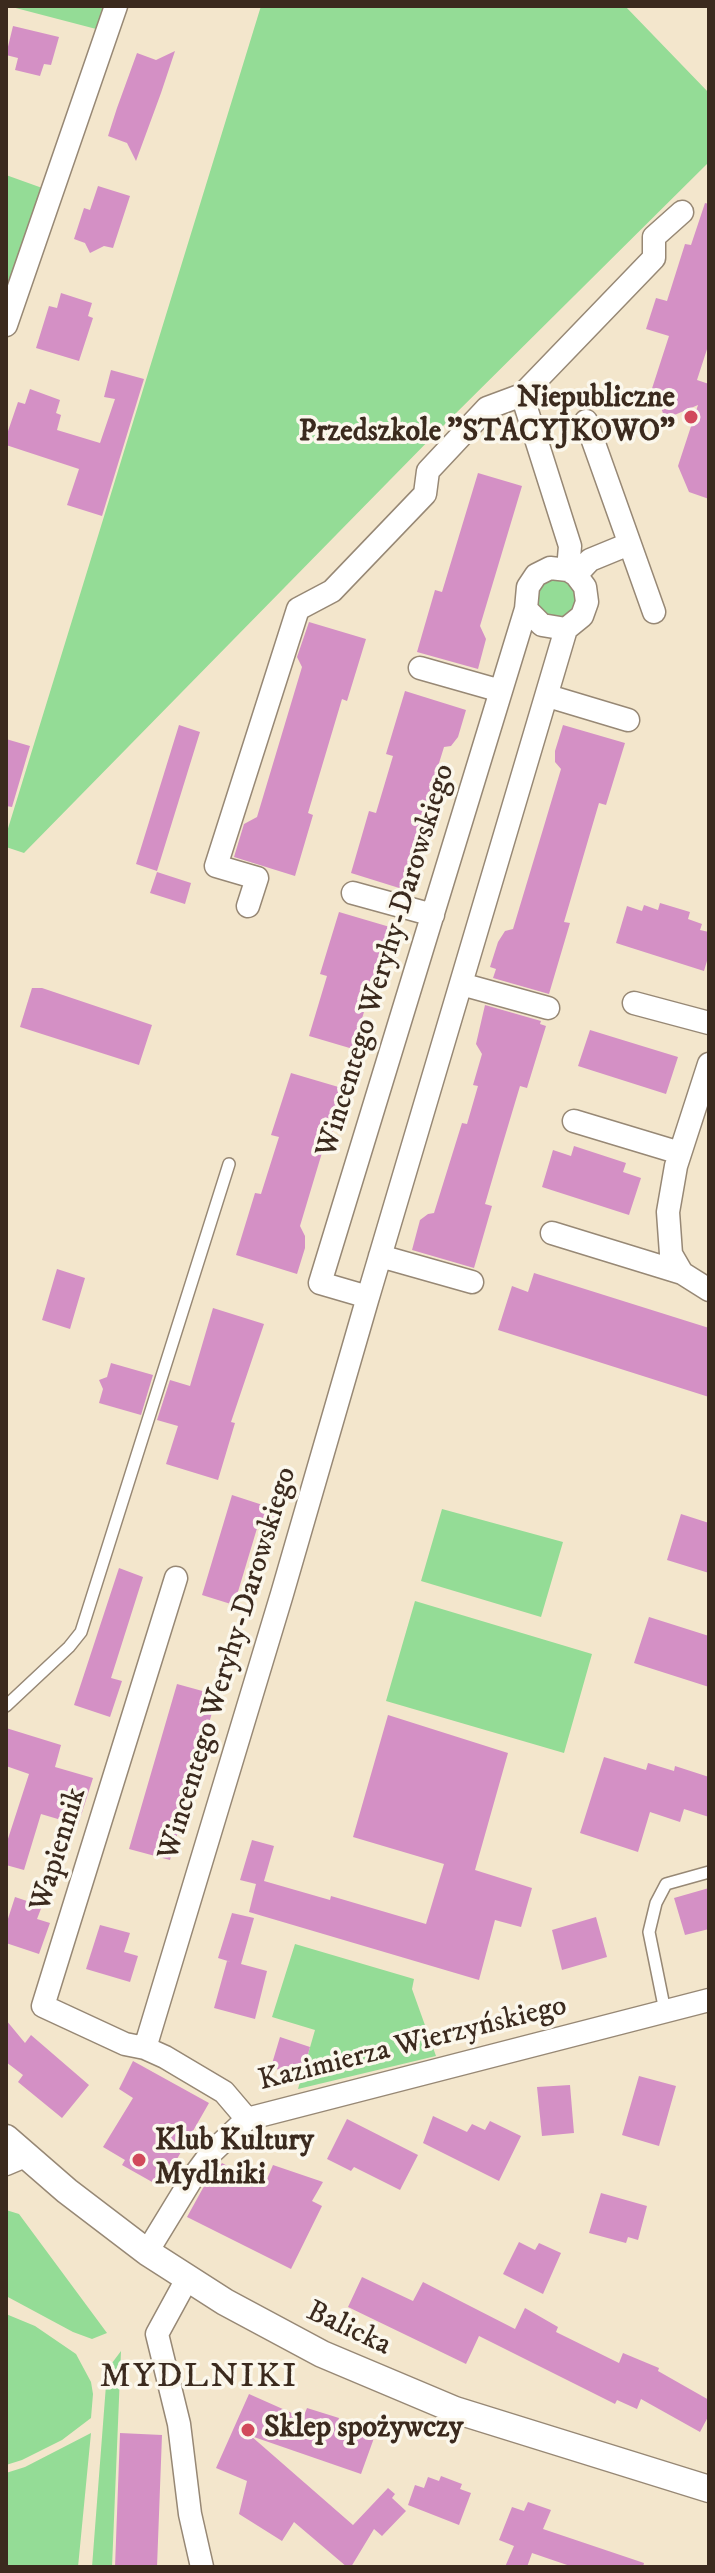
<!DOCTYPE html>
<meta charset="utf-8">
<style>
body{margin:0}
#map{position:relative;width:715px;height:2573px;overflow:hidden;background:#f3e6cc;font-family:"IM FELL DW Pica",serif}
canvas{display:block}
.frame{position:absolute;inset:0;border:8px solid #3b2a1e;pointer-events:none}
</style>
<div id="map">
<canvas width="715" height="2573"></canvas>
<div class="frame"></div>
</div>
<script>
const g = document.querySelector('canvas').getContext('2d');
g.lineJoin = 'round';
function paint(path, color) { g.fillStyle = color; g.fill(path, 'evenodd'); }
const poly = rows => new Path2D(rows.map(r => 'M' + r).join(''));
function strokePath(path, color, width, dash) { g.strokeStyle = color; g.lineWidth = width; g.lineCap = dash ? 'butt' : 'round'; g.setLineDash(dash || []); g.stroke(path); }
function drawText(font, color, halo, rows, align = 'center') {
  g.font = font + ' "IM FELL DW Pica",serif'; g.lineWidth = 7; g.setLineDash([]); g.textBaseline = 'middle'; g.strokeStyle = halo; g.fillStyle = color; for (const [text, x, y, turn = 0] of rows) {
    g.save(); g.translate(x, y); g.rotate((+turn || 0) * Math.PI / 180); g.textAlign = isNaN(turn) ? turn : align; if (halo) g.strokeText(text, 0, 0); g.fillText(text, 0, 0); g.restore();
  }
}
paint(poly([
 [8,6,108,6,100,30],
 [261,6,625,6,709,93,709,162,441,428,24,853,6,847,6,835],
 [6,175,45,189,6,301],
 '537 599a20 20 0 1 1 40 0a20 20 0 1 1-40 0Z',
 [442,1509,563,1542,541,1617,421,1581],
 [415,1601,592,1654,564,1753,386,1701],
 [295,1944,414,1979,412,1989,436,2056,298,2089,315,2030,272,2017],
 [6,2210,19,2214,107,2333,92,2339,73,2332,6,2296],
 [6,2314,35,2326,76,2354,91,2382,93,2394,91,2418,62,2440,22,2460,6,2465],
 [121,2351,112,2567,92,2567,106,2385,112,2363],
 [91,2433,78,2567,6,2567,6,2473,25,2467]
]), '#94dc96');
paint(poly([
 [13,26,59,37,51,65,44,64,40,76,15,70,18,58,6,55],
 [175,51,161,93,136,161,127,143,108,136,117,108,137,53,156,60],
 [98,186,130,196,113,248,104,246,90,253,85,243,74,239,84,208,90,210],
 [705,203,709,204,709,343,697,380,709,384,709,499,689,492,678,466,698,405,665,419,659,402,646,407,669,336,646,329,656,298,667,301,685,244,691,245],
 [61,293,92,303,88,316,93,318,79,361,36,348,49,306,57,308],
 [111,370,144,379,102,516,67,505,79,469,6,445,6,437,18,402,25,404,30,389,60,400,56,413,61,415,57,430,100,443,115,399,104,397],
 [478,473,522,486,480,626,486,639,478,669,417,652,435,590,442,592],
 [309,622,366,639,347,701,342,699,308,813,313,815,295,876,234,857,244,824,257,817,302,667,297,657],
 [405,691,466,710,458,737,451,746,444,747,414,844,421,859,412,892,351,873,369,811,376,813,393,756,386,754],
 [179,725,200,732,157,871,136,864],
 [563,725,625,743,606,805,599,803,564,922,570,923,549,994,493,978,496,969,490,967,498,942,505,931,513,929,544,826,561,769,555,762,555,751],
 [6,739,30,746,12,807,6,806],
 [157,872,191,883,185,904,150,893],
 [660,903,690,912,688,919,702,924,700,930,709,932,709,954,704,971,616,943,627,906,642,911,644,905,658,910],
 [339,912,400,930,391,960,385,967,377,968,353,1049,309,1036,327,976,320,974],
 [32,988,42,988,152,1025,139,1065,20,1027],
 [485,1005,541,1021,540,1024,546,1026,527,1088,520,1086,502,1146,485,1204,492,1206,474,1268,412,1250,420,1220,428,1214,434,1213,462,1123,467,1124,478,1086,473,1085,482,1054,476,1044],
 [590,1030,678,1057,666,1094,578,1066],
 [291,1073,352,1091,343,1123,327,1136,300,1226,305,1236,305,1248,297,1274,236,1255,255,1193,261,1194,279,1137,271,1135],
 [574,1146,626,1163,623,1172,641,1178,629,1215,542,1187,553,1150,571,1156],
 [57,1269,85,1278,70,1329,42,1320],
 [534,1273,709,1328,709,1397,498,1330,512,1286,528,1292],
 [213,1308,264,1324,231,1422,235,1423,218,1480,166,1464,178,1426,157,1420,170,1380,190,1386],
 [111,1363,153,1375,141,1415,99,1403,103,1389,99,1380,107,1377],
 [232,1495,278,1510,272,1530,258,1525,234,1605,202,1595],
 [681,1514,709,1523,709,1573,667,1560],
 [119,1568,143,1577,111,1678,122,1681,110,1717,74,1705],
 [649,1617,709,1636,709,1687,634,1663],
 [177,1684,217,1695,170,1860,129,1849],
 [388,1715,508,1753,475,1870,532,1888,521,1927,495,1920,479,1980,249,1912,256,1884,240,1880,252,1840,274,1846,264,1881,330,1900,331,1896,426,1924,444,1864,353,1837],
 [6,1728,61,1745,55,1767,93,1778,78,1825,41,1814,24,1870,6,1865,6,1845,29,1774,6,1766],
 [604,1757,646,1770,648,1763,674,1771,675,1766,709,1777,709,1817,684,1809,680,1822,650,1812,638,1852,580,1833],
 [709,1888,709,1929,685,1935,674,1898],
 [15,1897,42,1906,37,1919,50,1923,39,1954,6,1943,6,1925],
 [232,1913,254,1918,241,1964,267,1971,255,2019,214,2008,227,1961,231,1962,218,1958],
 [596,1917,607,1957,562,1970,552,1930],
 [100,1925,130,1933,124,1952,138,1956,130,1982,86,1969],
 [6,2020,25,2043,31,2035,89,2085,62,2118,18,2082,23,2075,6,2062],
 [280,2037,310,2047,301,2078,271,2067],
 [133,2061,209,2103,161,2187,122,2165,125,2160,103,2147,133,2098,119,2089],
 [639,2076,676,2086,659,2146,622,2135],
 [570,2085,574,2133,542,2136,537,2087],
 [433,2116,467,2132,472,2124,485,2130,490,2121,521,2136,499,2181,423,2143],
 [347,2119,418,2155,400,2190,354,2167,351,2171,327,2159],
 [222,2163,264,2186,273,2165,323,2182,312,2201,322,2206,291,2269,187,2217,203,2188],
 [601,2193,647,2206,638,2240,628,2237,626,2243,589,2233],
 [519,2242,535,2250,539,2243,561,2253,543,2294,503,2274],
 [362,2277,413,2301,423,2282,515,2329,525,2308,558,2327,556,2332,619,2363,623,2353,659,2368,658,2371,709,2400,709,2415,700,2432,641,2399,637,2409,617,2400,615,2404,479,2336,466,2364,348,2307],
 [249,2394,303,2418,307,2408,339,2418,337,2426,374,2438,361,2474,251,2436,353,2525,388,2488,395,2494,392,2498,406,2511,382,2536,374,2529,351,2567,347,2567,294,2522,282,2541,239,2514,247,2481,216,2468],
 [120,2433,162,2435,157,2567,115,2567],
 [441,2476,462,2484,460,2489,471,2493,459,2525,408,2505,415,2485,424,2488,428,2477,439,2481],
 [528,2502,551,2510,543,2529,644,2563,643,2567,573,2567,532,2553,527,2567,505,2567,514,2546,499,2540,512,2507,524,2511]
]), '#d490c5');
const service = poly([
 [6,1706,69,1647,81,1632,229,1164],
 [665,2011,649,1932,656,1903,666,1884,709,1872]
]);
const minor = poly([
 [6,325,116,6],
 [522,395,570,546,568,570],
 [586,421,654,612],
 [576,575,590,560,629,544],
 [526,609,542,625,566,629,582,616,587,602,585,587,576,575,568,570,550,568,536,575,528,587,526,609,320,1283,368,1297,566,629],
 [420,668,501,691],
 [548,696,628,720],
 [353,893,433,915],
 [248,906,257,878,216,866,298,609,332,591,425,494,428,471,487,408,522,395,654,258,654,237,682,212],
 [461,984,548,1008],
 [634,1003,709,1023],
 [709,1064,676,1166,668,1212,671,1254,682,1273,709,1290],
 [574,1121,680,1153],
 [552,1233,682,1273],
 [380,1256,472,1282],
 [176,1578,43,2006,125,2044,145,2048,165,2057,224,2092,247,2119],
 [145,2048,282,1594,368,1297],
 [6,2164,25,2156],
 [147,2252,191,2180,211,2153,247,2119,709,2000],
 [187,2279,157,2334,179,2424,190,2514,202,2567]
]);
const tertiary = poly([
 [6,2138,67,2191,147,2252,225,2302,322,2354,455,2410,709,2489]
]);
strokePath(service, '#978875', 14);
strokePath(minor, '#978875', 25);
strokePath(tertiary, '#978875', 29);
strokePath(service, '#fff', 11);
strokePath(minor, '#fff', 22);
strokePath(tertiary, '#fff', 26);
for (const [x, y, r, color] of [
 [691,417,8,"#d1495b"],
 [139,2160,8,"#d1495b"],
 [248,2430,8,"#d1495b"]
]) { const dot = new Path2D(); dot.arc(x, y, r, 0, 2 * Math.PI); g.fillStyle = color; g.fill(dot); strokePath(dot, '#fbf7ec', 3); }
drawText('bold 30px', '#3b2a1e', '#fbf7ec', [
 ["Niepubliczne",675,400,"right"],
 ["Przedszkole \"STACYJKOWO\"",675,434,"right"],
 ["Klub Kultury",155,2143],
 ["Mydlniki",155,2177],
 ["Sklep spożywczy",264,2430]
], 'left');
drawText('30px', '#3b2a1e', '#fbf7ec', [
 ["Wincentego Weryhy-Darowskiego",387,961,-73],
 ["Wincentego Weryhy-Darowskiego",229,1664,-73],
 ["Wapiennik",60,1850,-73],
 ["Kazimierza Wierzyńskiego",413,2045,-14],
 ["Balicka",348,2330,25]
]);
g.letterSpacing = '2px';
drawText('34px', '#3b2a1e', '#fbf7ec', [
 ["MYDLNIKI",199,2379]
]);
g.letterSpacing = '0px';
</script>
